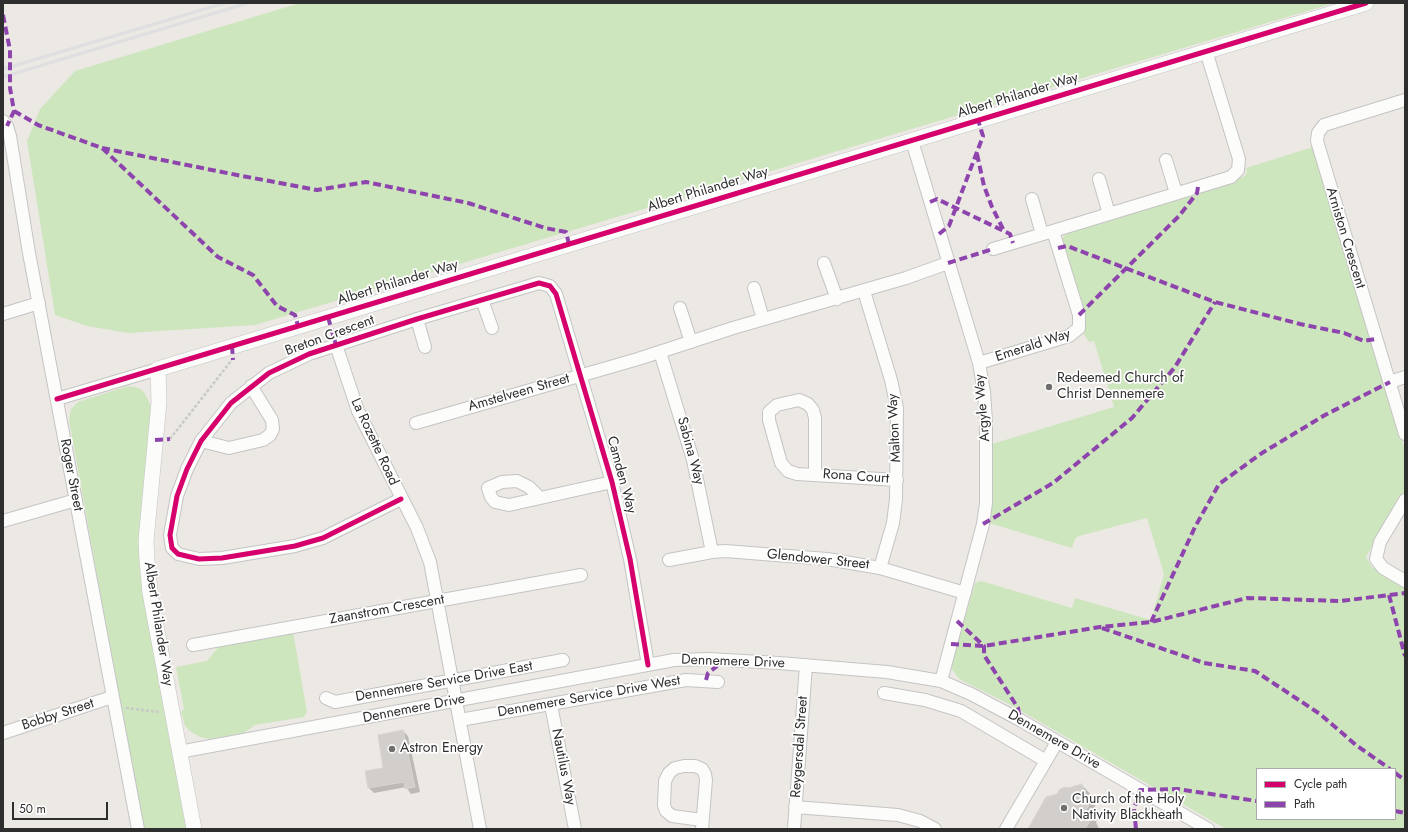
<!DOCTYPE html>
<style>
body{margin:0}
#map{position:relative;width:1408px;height:832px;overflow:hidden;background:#ece8e4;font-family:Jost,sans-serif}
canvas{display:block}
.frame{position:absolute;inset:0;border:4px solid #2e2e2e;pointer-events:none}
.legend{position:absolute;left:1256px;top:768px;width:140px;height:52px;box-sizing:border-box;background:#fff;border:1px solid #ababab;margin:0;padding:5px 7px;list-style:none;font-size:12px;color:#2e2e2e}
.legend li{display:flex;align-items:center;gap:8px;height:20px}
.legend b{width:20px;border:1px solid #ababab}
.scale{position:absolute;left:12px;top:802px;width:96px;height:18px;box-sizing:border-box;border:2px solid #2e2e2e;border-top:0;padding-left:5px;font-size:12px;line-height:14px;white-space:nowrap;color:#2e2e2e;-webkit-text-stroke:3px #fff;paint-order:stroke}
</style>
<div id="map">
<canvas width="1408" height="832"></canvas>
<div class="frame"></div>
<ul class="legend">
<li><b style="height:5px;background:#d6006c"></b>Cycle path</li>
<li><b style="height:5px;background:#8e44ad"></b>Path</li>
</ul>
<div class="scale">50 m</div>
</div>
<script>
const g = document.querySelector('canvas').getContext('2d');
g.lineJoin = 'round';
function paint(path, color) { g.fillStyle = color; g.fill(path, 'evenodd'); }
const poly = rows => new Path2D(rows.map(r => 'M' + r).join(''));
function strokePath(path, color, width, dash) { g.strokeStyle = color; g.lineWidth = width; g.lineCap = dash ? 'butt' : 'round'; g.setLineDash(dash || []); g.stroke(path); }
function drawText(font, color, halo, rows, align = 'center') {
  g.font = font + ' Jost,sans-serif'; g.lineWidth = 3.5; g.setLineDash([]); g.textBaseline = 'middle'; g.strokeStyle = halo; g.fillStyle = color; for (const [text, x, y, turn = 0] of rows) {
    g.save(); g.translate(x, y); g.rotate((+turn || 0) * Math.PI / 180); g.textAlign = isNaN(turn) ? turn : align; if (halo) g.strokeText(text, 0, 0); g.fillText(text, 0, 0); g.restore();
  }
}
paint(poly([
 [300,3,1334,3,255,325,128,333,87,326,55,315,27,141,40,109,75,71],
 [1313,147,1405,450,1405,490,1366,557,1372,567,1405,586,1405,829,1226,829,1007,703,959,679,952,669,952,661,975,583,981,581,1072,608,1075,598,1151,620,1164,574,1147,518,1079,536,1075,539,1072,548,989,523,991,511,992,444,1114,407,1094,341,1089,342,1083,333,1085,322,1062,246,1063,237,1070,230,1245,176,1247,172,1246,168],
 [1257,769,1395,769,1395,819,1257,819],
 [128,386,139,388,144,392,151,406,139,534,140,575,187,829,143,829,69,420,71,409,78,402],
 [293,632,307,712,304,717,255,725,244,733,210,739,200,737,190,731,185,726,181,712,184,709,176,667,207,661,220,645]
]), '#cee6be');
paint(poly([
 [403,731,408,736,420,792,411,794,406,787,374,793,369,788,366,772,385,768],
 [1082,785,1092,796,1096,809,1099,812,1099,816,1096,822,1099,829,1029,829,1058,795]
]), '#0003');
const building = poly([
 [403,730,415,787,405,789,404,782,368,788,365,771,383,768,378,735,403,730],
 [1082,784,1089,805,1086,810,1090,821,1085,829,1028,829,1046,797,1057,794,1060,789,1066,787,1068,788,1082,784]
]);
paint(building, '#d1cecb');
strokePath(building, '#d7d4d0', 1);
const minor = poly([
 [1405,100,1324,125,1318,133,1317,141,1405,434],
 [3,121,7,126,10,136,29,253,138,829],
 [912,141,979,363,984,392,986,421,986,503,983,524,941,681],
 [1166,160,1176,193],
 [1099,179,1109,214],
 [1032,199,1042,234],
 [993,249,1053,231],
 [824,263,837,299],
 [754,288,763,319],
 [864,291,891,380,897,408,896,499,893,523,880,568],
 [482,300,492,328],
 [680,308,691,342],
 [3,314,39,303],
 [417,319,425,347],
 [336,345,358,411,417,528,430,562,480,829],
 [660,352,693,460,712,552],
 [979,363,1069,336,1079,328,1079,315,1053,231,1231,177,1238,170,1239,159,1206,51],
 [1390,382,1405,377],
 [57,399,158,369],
 [416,423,638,359,733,328,906,278,948,263],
 [201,441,229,448,263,440,270,435,273,429,272,420,251,386],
 [815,474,815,418,813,410,808,404,799,400,777,405,769,412,769,420,781,463,788,471,797,474,897,480],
 [540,498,529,487,517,481,502,482,488,488,491,497,495,502,509,505,612,482],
 [401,499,323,538,295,546,222,558,199,559,178,554,172,548,171,542,170,535,177,496,187,469,201,441,231,403,269,373,309,354,417,319,539,283,550,286,556,294,612,482,630,559,648,665],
 [1405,500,1380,542,1376,559,1383,568,1405,581],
 [3,521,76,500],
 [669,560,712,552,725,551,827,559,880,568,965,593],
 [193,645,581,575],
 [884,693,925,700,961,711,1046,761],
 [326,698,335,702,563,660],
 [551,705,575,829],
 [460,720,686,680,718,682],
 [3,733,112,697],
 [179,752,674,660,708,659,779,663,887,672,941,681,971,694,1020,720,1208,829],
 [795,807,898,815,920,821,935,829],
 [702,829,706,780,705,774,702,769,695,766,684,766,675,768,669,773,665,781,664,805,666,811,672,816,702,820],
 [794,829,806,665],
 [1006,829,1057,742]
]);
const tertiary = poly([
 [194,829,150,593,147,560,146,541,159,402,158,369,1366,3]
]);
strokePath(minor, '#c5c4c5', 14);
strokePath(tertiary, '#c5c4c5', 16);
strokePath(poly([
 [170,439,231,361],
 [126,708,159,712]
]), '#c9c9c8', 2.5, [3, 2]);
strokePath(minor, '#fcfcfb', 12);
strokePath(tertiary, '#fcfcfb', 15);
strokePath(poly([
 [3,69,225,3],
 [3,77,248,3]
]), '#dfdfe1', 3);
strokePath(poly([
 [3,15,10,50,10,88,14,111,7,126],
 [14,111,38,125,102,148,218,257,253,275,277,306,295,315,298,326],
 [102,148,237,175,317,190,366,182,468,203,545,228,566,232,569,244],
 [977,154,984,186,992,207,1004,231],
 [930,202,937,199,1010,234,1013,243],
 [939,234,949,226,983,136,978,120],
 [1058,248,1067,246,1215,302,1300,324,1344,333,1364,341,1375,339],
 [948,263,993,249],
 [1079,315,1179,216,1197,193,1198,187],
 [328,317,336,345],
 [232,346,233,360],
 [155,440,170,439],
 [983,524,1053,483,1132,418,1175,367,1215,302],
 [1389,595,1405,656],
 [957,621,984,646,984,655,1018,708,1020,720],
 [1151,622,1195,527,1219,484,1262,453,1325,415,1390,382],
 [1102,628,1204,663,1255,671,1320,714,1356,745,1390,769],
 [951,644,984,646,1100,627,1151,622,1247,598,1341,601,1405,593],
 [706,680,708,673,716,667,719,659],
 [1395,773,1405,780],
 [1395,811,1405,813],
 [1136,829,1134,809,1140,790,1177,789,1257,801]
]), '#8e44ad', 4, [8, 4]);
strokePath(poly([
 [57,399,1366,3],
 [401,499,323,538,295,546,222,558,199,559,178,554,172,548,171,542,170,535,177,496,187,469,201,441,231,403,269,373,309,354,417,319,539,283,550,286,556,294,612,482,630,559,648,665]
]), '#d6006c', 5);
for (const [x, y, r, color] of [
 [1049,387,4,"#706f6e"],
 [392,749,4,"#706f6e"],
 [1064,808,4,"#706f6e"]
]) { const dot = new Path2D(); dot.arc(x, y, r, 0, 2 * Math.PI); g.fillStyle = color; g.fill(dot); strokePath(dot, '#fff', 1.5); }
drawText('14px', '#2e2e2e', '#fff', [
 ["Albert Philander Way",1018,96,-17],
 ["Albert Philander Way",708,190,-17],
 ["Arniston Crescent",1345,238,73],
 ["Albert Philander Way",398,283,-17],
 ["Breton Crescent",330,336,-20],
 ["Emerald Way",1033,346,-18],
 ["Amstelveen Street",519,393,-16],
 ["Argyle Way",983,408,-95],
 ["Malton Way",895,428,-93],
 ["La Rozette Road",374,442,65],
 ["Sabina Way",690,451,75],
 ["Roger Street",71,475,79],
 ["Camden Way",621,475,75],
 ["Rona Court",856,477,4],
 ["Glendower Street",818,560,6],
 ["Zaanstrom Crescent",387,610,-10],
 ["Albert Philander Way",158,624,81],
 ["Dennemere Drive",733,662,2],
 ["Dennemere Service Drive East",444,682,-10],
 ["Dennemere Service Drive West",589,697,-10],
 ["Dennemere Drive",414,709,-11],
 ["Bobby Street",58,715,-18],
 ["Dennemere Drive",1054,740,30],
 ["Reygersdal Street",800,747,-86],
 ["Nautilus Way",563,767,79]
]);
drawText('14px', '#2e2e2e', '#fff', [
 ["Redeemed Church of",1057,379],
 ["Christ Dennemere",1057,395],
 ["Astron Energy",400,749],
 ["Church of the Holy",1072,800],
 ["Nativity Blackheath",1072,816]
], 'left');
</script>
